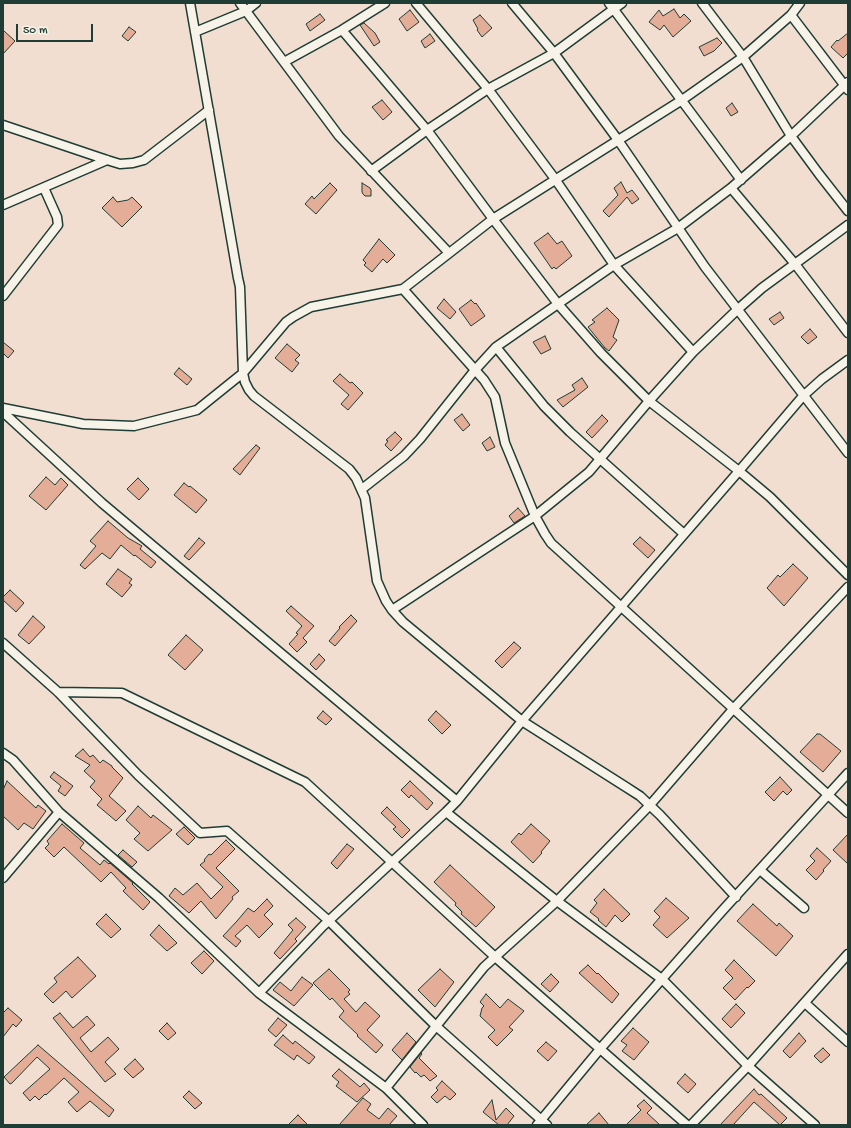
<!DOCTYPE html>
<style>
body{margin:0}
#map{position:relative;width:851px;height:1128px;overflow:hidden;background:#f1ded0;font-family:"Gochi Hand",sans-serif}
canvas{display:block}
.frame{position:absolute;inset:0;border:4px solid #1f3d34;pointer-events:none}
.scale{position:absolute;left:16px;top:24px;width:77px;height:18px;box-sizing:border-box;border:2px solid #1f3d34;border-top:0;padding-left:5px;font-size:12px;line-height:14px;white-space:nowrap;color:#1f3d34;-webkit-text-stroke:3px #f7f3e8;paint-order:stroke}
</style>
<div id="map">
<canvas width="851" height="1128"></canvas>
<div class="frame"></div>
<div class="scale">50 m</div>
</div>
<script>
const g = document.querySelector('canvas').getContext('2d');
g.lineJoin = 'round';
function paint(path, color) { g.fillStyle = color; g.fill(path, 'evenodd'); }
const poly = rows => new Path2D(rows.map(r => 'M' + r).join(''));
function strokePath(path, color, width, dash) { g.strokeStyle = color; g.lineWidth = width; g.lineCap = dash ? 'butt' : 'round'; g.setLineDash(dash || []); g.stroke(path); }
const building = poly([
 [674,9,680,18,684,14,691,21,673,37,664,25,660,30,649,22,659,10,663,16,674,9],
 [410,10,419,22,407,31,399,19,410,10],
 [320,14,325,20,310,31,306,24,320,14],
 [480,15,492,28,482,37,477,30,478,29,473,20,480,15],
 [364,23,375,33,380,42,374,46,360,25,364,23],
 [129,27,136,32,128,41,122,36,129,27],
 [3,30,15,41,3,54,3,30],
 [848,33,848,53,843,58,831,47,837,40,838,41,848,33],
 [430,34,435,41,425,48,421,41,430,34],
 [717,38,722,43,714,51,704,56,699,47,717,38],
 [382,100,392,112,383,120,372,107,382,100],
 [732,103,738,112,731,116,726,108,732,103],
 [621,182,627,193,632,190,639,199,632,204,627,197,609,217,603,211,618,195,614,188,621,182],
 [330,183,337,190,316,214,305,204,312,196,314,199,330,183],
 [362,183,370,188,371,190,371,196,365,196,363,194,362,192,362,183],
 [113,197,117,202,128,200,132,197,142,207,122,227,102,208,113,197],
 [548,233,557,244,562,241,572,256,556,269,554,267,552,269,534,243,548,233],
 [379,239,395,255,387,263,383,259,372,272,364,265,366,263,363,260,379,239],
 [444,299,456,312,450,319,437,308,444,299],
 [471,300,475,304,476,303,485,316,471,326,459,309,471,300],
 [607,308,619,320,613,337,617,340,609,351,605,348,588,327,595,322,592,320,607,308],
 [780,312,784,318,774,325,769,319,780,312],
 [810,329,817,337,808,344,801,337,810,329],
 [545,336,551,349,541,354,533,342,545,336],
 [3,342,14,351,8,358,3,353,3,342],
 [287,344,300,355,295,360,299,363,292,372,275,358,287,344],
 [179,368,192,379,187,385,174,374,179,368],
 [340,374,350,383,352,382,363,393,348,410,341,404,349,395,333,381,340,374],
 [582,378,588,387,563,407,557,400,575,390,572,385,582,378],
 [462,414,470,425,463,431,454,420,462,414],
 [602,415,608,421,592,438,586,432,602,415],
 [395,432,402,439,391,451,385,445,388,441,386,440,395,432],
 [490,437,495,447,487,451,482,443,490,437],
 [256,445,260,448,240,475,233,469,256,445],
 [46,477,55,485,61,478,68,485,46,510,29,496,46,477],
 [138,478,149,489,139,500,127,489,138,478],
 [184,483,189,487,190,486,207,500,196,513,174,495,184,483],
 [518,508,525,516,514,523,509,516,518,508],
 [108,521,128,538,142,546,140,549,156,562,151,568,135,555,134,556,121,545,110,559,102,553,85,569,80,565,96,546,90,541,108,521],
 [640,537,655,550,648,558,633,544,640,537],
 [199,538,205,543,189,560,184,556,199,538],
 [793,564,808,578,784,606,767,588,778,575,780,577,793,564],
 [118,569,132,579,129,583,132,585,122,597,106,584,118,569],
 [10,590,24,603,16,612,3,600,3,597,10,590],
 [291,606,314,626,303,638,307,642,297,652,289,644,298,634,296,633,302,626,286,611,291,606],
 [351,615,357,621,335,646,329,641,340,628,339,627,351,615],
 [33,616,45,627,29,644,18,635,33,616],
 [186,635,203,650,185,670,168,655,186,635],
 [514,642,521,648,502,668,495,661,514,642],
 [319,654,325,660,316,670,310,664,319,654],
 [323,711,332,719,326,725,317,718,323,711],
 [436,711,451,725,442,734,428,720,436,711],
 [817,734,820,734,841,751,823,772,800,752,817,734],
 [83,749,90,757,93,755,100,763,103,760,112,766,112,767,123,778,109,796,126,811,116,821,97,805,102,799,90,787,95,781,84,771,90,765,75,756,83,749],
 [54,772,73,786,65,796,58,791,61,786,50,777,54,772],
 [780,777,792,790,787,795,783,791,774,801,765,792,780,777],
 [7,781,36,808,38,805,46,811,33,829,24,823,18,830,3,816,3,790,7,781],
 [410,781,433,803,427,810,411,795,409,798,401,790,410,781],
 [138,806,151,818,153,815,172,830,148,851,134,839,140,833,126,820,138,806],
 [387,807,410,830,402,838,393,829,396,827,381,813,387,807],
 [62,824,84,843,80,848,100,865,104,860,109,864,110,863,133,883,132,884,150,902,143,910,123,891,126,888,111,872,101,882,64,847,54,857,45,848,49,844,47,841,62,824],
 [531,824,550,841,541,852,542,853,533,863,511,842,519,833,521,835,531,824],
 [184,827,195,838,188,845,176,834,184,827],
 [848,834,848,864,833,850,848,834],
 [226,840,235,849,216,868,239,891,232,897,233,899,216,919,201,901,189,913,169,896,175,888,183,895,197,883,211,899,223,887,200,865,205,861,204,860,209,854,211,855,226,840],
 [347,844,354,849,337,869,331,863,347,844],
 [817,848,831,861,823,870,824,871,816,880,806,870,815,861,810,856,817,848],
 [123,850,137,862,132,867,118,855,123,850],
 [450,865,495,907,476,927,461,914,462,912,455,905,456,903,434,882,450,865],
 [604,889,630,914,622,922,615,915,606,927,598,920,599,919,590,912,597,903,594,900,604,889],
 [666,898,689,918,667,938,653,925,660,917,654,911,666,898],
 [267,899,273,906,264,915,273,924,259,938,247,925,235,936,241,941,236,947,223,936,237,921,248,908,254,912,267,899],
 [753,904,777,926,779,923,793,936,776,956,737,921,753,904],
 [106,914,121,929,111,938,96,924,106,914],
 [296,918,306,927,295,939,297,941,280,959,274,953,293,930,288,925,296,918],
 [159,925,177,943,167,951,150,935,159,925],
 [204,951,214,961,202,974,191,963,204,951],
 [78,957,96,976,72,998,66,991,53,1003,44,994,57,982,54,978,78,957],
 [734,960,755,981,748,988,747,987,735,1000,723,988,733,978,725,970,734,960],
 [588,965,597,974,598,973,619,994,612,1003,579,973,588,965],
 [329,969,350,990,348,992,350,994,344,999,356,1012,365,1002,380,1016,367,1030,383,1045,376,1053,357,1036,358,1035,339,1017,344,1011,332,998,330,1000,313,983,329,969],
 [440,969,454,982,435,1007,418,990,440,969],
 [551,974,559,982,550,992,541,984,551,974],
 [302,977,313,985,294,1006,273,990,280,982,291,991,302,977],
 [486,994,500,1008,508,999,524,1011,509,1027,513,1030,497,1046,488,1037,495,1030,480,1016,482,1008,484,1006,480,1002,486,994],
 [736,1004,745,1013,731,1028,722,1019,736,1004],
 [8,1008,22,1020,16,1027,13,1024,3,1037,3,1013,8,1008],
 [60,1013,73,1028,87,1016,95,1025,80,1038,91,1052,108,1037,119,1049,105,1062,116,1074,105,1082,53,1018,60,1013],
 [278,1018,287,1025,276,1037,268,1030,278,1018],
 [167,1023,176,1033,168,1040,159,1031,167,1023],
 [633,1028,649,1042,634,1060,622,1051,627,1045,621,1041,633,1028],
 [407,1033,416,1042,402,1060,392,1050,407,1033],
 [799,1033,806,1041,790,1058,783,1051,799,1033],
 [283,1035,293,1044,295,1041,315,1057,309,1064,297,1055,294,1060,274,1045,283,1035],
 [546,1042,557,1051,548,1061,537,1051,546,1042],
 [38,1045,114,1110,109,1117,90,1101,77,1112,68,1102,79,1092,64,1078,46,1095,45,1094,39,1100,35,1096,30,1101,23,1093,50,1069,37,1057,12,1083,10,1084,4,1077,38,1045],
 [823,1048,830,1055,821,1063,814,1056,823,1048],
 [421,1053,422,1054,419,1058,437,1076,430,1081,424,1075,421,1077,416,1072,415,1073,410,1067,421,1053],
 [135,1059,144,1069,133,1078,124,1069,135,1059],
 [339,1069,360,1087,364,1083,370,1090,357,1102,336,1086,339,1082,332,1076,339,1069],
 [685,1074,696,1084,688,1093,677,1083,685,1074],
 [442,1081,456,1094,450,1100,445,1096,437,1103,431,1097,438,1090,436,1088,442,1081],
 [754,1089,759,1095,761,1094,787,1118,780,1125,754,1102,733,1125,720,1125,754,1089],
 [189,1091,202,1103,195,1109,183,1097,189,1091],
 [363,1098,371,1104,367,1110,379,1119,388,1108,397,1116,389,1125,339,1125,363,1098],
 [492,1100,496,1120,506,1108,514,1116,507,1125,499,1125,483,1112,492,1100],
 [644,1100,652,1108,647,1113,660,1125,626,1125,641,1110,637,1106,644,1100],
 [599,1113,609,1125,586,1125,599,1113],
 [298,1115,308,1125,288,1125,298,1115]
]);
paint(building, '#e3ad98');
strokePath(building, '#1f3d34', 1);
const street = poly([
 [190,3,238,278,240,287,243,373,245,382,249,390,254,396,349,469,356,478,365,498,377,581,386,601,392,610,403,622,522,721,626,787,640,796,660,815,736,897],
 [240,3,339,136,449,253],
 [416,3,488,89,555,179,614,265,693,352],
 [512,3,554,53,618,140,705,267,848,453],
 [609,3,741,180],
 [702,3,743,57,791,136,819,174,848,211],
 [791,15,848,90],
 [342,30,427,130,493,219,558,304,601,353,649,401,739,471,770,497,848,575],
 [195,32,246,11,256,3],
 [284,62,342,30,385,3],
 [3,125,107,160,120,164,133,163,144,160,209,110],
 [371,171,427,130,488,89,554,53,622,3],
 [731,188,795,264,848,333],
 [3,205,107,160],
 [403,289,484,380,495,397,505,443,535,516,545,534,551,543,848,813],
 [3,296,58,225,57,217,44,188],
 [496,347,544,406,570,432,684,534],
 [3,408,83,424,134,426,197,410,243,373,286,322,293,317,311,307,403,289,493,219,682,100,743,57,791,15,800,3],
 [3,412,102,503,457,801],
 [362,489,404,456,420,439,475,370,496,347,614,265,678,228,731,188,791,136,848,82],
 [392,610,535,516,589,472,649,401,693,352,737,310,762,288,848,225],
 [3,643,58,692,138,775,200,833,227,831,329,921,436,1026,547,1125],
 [58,692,122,693,305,782,494,956,687,1125],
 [3,753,13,760,59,812,159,898,259,993,386,1088,423,1125],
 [446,812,557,901,663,980,748,1066,815,1125],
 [760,870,804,908],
 [3,878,59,812],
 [259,993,323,926,446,812,457,801,522,721,739,471,803,396,822,379,848,360],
 [805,1003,848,1042],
 [386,1088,484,967,557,901,650,805,734,708,848,587],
 [537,1125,600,1049,722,911,848,773],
 [691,1125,748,1066,848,954]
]);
strokePath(street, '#1f3d34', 11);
strokePath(street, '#f7f3e8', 8);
</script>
